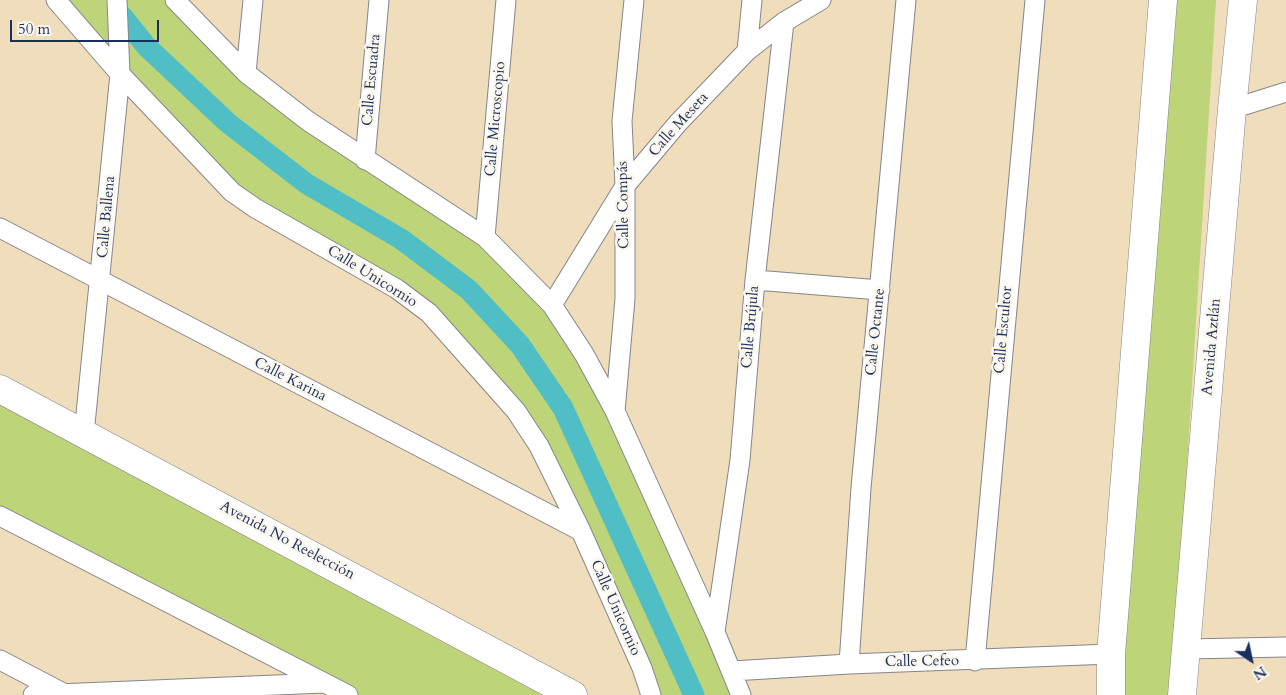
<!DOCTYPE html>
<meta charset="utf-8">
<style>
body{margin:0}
#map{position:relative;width:1286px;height:695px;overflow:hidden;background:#efddbb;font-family:Cardo,serif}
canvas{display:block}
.north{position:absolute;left:1226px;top:635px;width:50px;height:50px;-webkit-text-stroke:4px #fbf7ec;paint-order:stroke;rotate:146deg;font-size:14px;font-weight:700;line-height:20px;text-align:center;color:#1b2f5e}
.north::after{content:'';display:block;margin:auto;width:18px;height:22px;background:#1b2f5e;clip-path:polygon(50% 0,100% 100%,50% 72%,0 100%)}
.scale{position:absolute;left:10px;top:20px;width:149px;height:22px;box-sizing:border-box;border:2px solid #1b2f5e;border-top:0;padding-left:6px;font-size:15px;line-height:18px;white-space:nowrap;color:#1b2f5e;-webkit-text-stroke:4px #fbf7ec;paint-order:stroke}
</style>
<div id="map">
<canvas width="1286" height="695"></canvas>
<div class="north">N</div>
<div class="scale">50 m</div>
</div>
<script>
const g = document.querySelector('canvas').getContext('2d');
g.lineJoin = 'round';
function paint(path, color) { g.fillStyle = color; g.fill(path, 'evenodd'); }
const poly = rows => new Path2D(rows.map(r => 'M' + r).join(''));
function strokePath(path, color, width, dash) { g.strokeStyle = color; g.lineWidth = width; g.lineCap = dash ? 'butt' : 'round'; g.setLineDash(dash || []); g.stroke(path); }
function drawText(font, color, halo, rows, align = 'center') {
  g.font = font + ' Cardo,serif'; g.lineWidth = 5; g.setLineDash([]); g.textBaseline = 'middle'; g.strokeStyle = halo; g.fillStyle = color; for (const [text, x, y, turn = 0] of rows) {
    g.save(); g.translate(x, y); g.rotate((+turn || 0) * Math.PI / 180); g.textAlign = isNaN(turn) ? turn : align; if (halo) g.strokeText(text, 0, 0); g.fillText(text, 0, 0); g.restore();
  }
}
paint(poly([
 [56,0,175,0,246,73,485,237,584,354,741,695,651,695,539,446,429,313,255,208],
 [1166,0,1216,0,1174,674,1171,695,1125,695,1123,634],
 [0,392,571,695,348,695,0,516]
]), '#bed478');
strokePath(poly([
 [123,17,146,46,228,123,307,184,401,239,469,290,520,345,563,408,694,695]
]), '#50bec5', 21);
const street = poly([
 [56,0,120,74,232,192,255,208,397,289,429,313,516,411,539,446,581,531,642,668,651,695],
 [175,0,246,73,308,121,485,237,552,305,584,354,615,411,715,632,741,695],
 [747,51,752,0],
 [246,73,253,0],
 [1232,109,1286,92],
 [365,160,379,0],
 [0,228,581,531],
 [485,237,506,0],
 [755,280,880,290],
 [552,305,625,186,678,123,747,51,784,22,821,0],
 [615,411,625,299,625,186,622,121,634,0],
 [84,434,120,74,117,0],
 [0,516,348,695],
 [715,632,740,460,755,280,784,22],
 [1187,649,1286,647],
 [0,660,63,693],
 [975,661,1035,0],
 [849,664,861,488,906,0],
 [732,671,849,664,1111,654],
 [33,695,324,683]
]);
const secondary = poly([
 [0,389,573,695],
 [1111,695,1111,654,1163,0],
 [1182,695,1232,109,1243,0]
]);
strokePath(street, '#85868c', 21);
strokePath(secondary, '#85868c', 29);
strokePath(street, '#fff', 19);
strokePath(secondary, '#fff', 28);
drawText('15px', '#1b2f5e', '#fbf7ec', [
 ["Calle Escuadra",372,80,-85],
 ["Calle Microscopio",496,119,-85],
 ["Calle Meseta",679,125,-48],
 ["Calle Compás",624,205,-91],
 ["Calle Ballena",107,217,-85],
 ["Calle Unicornio",372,277,32],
 ["Calle Brújula",751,327,-85],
 ["Calle Escultor",1004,330,-85],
 ["Calle Octante",876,332,-84],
 ["Avenida Aztlán",1212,347,-85],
 ["Calle Karina",290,380,27],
 ["Avenida No Reelección",287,541,28],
 ["Calle Unicornio",615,608,66],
 ["Calle Cefeo",922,662,-1]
]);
</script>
